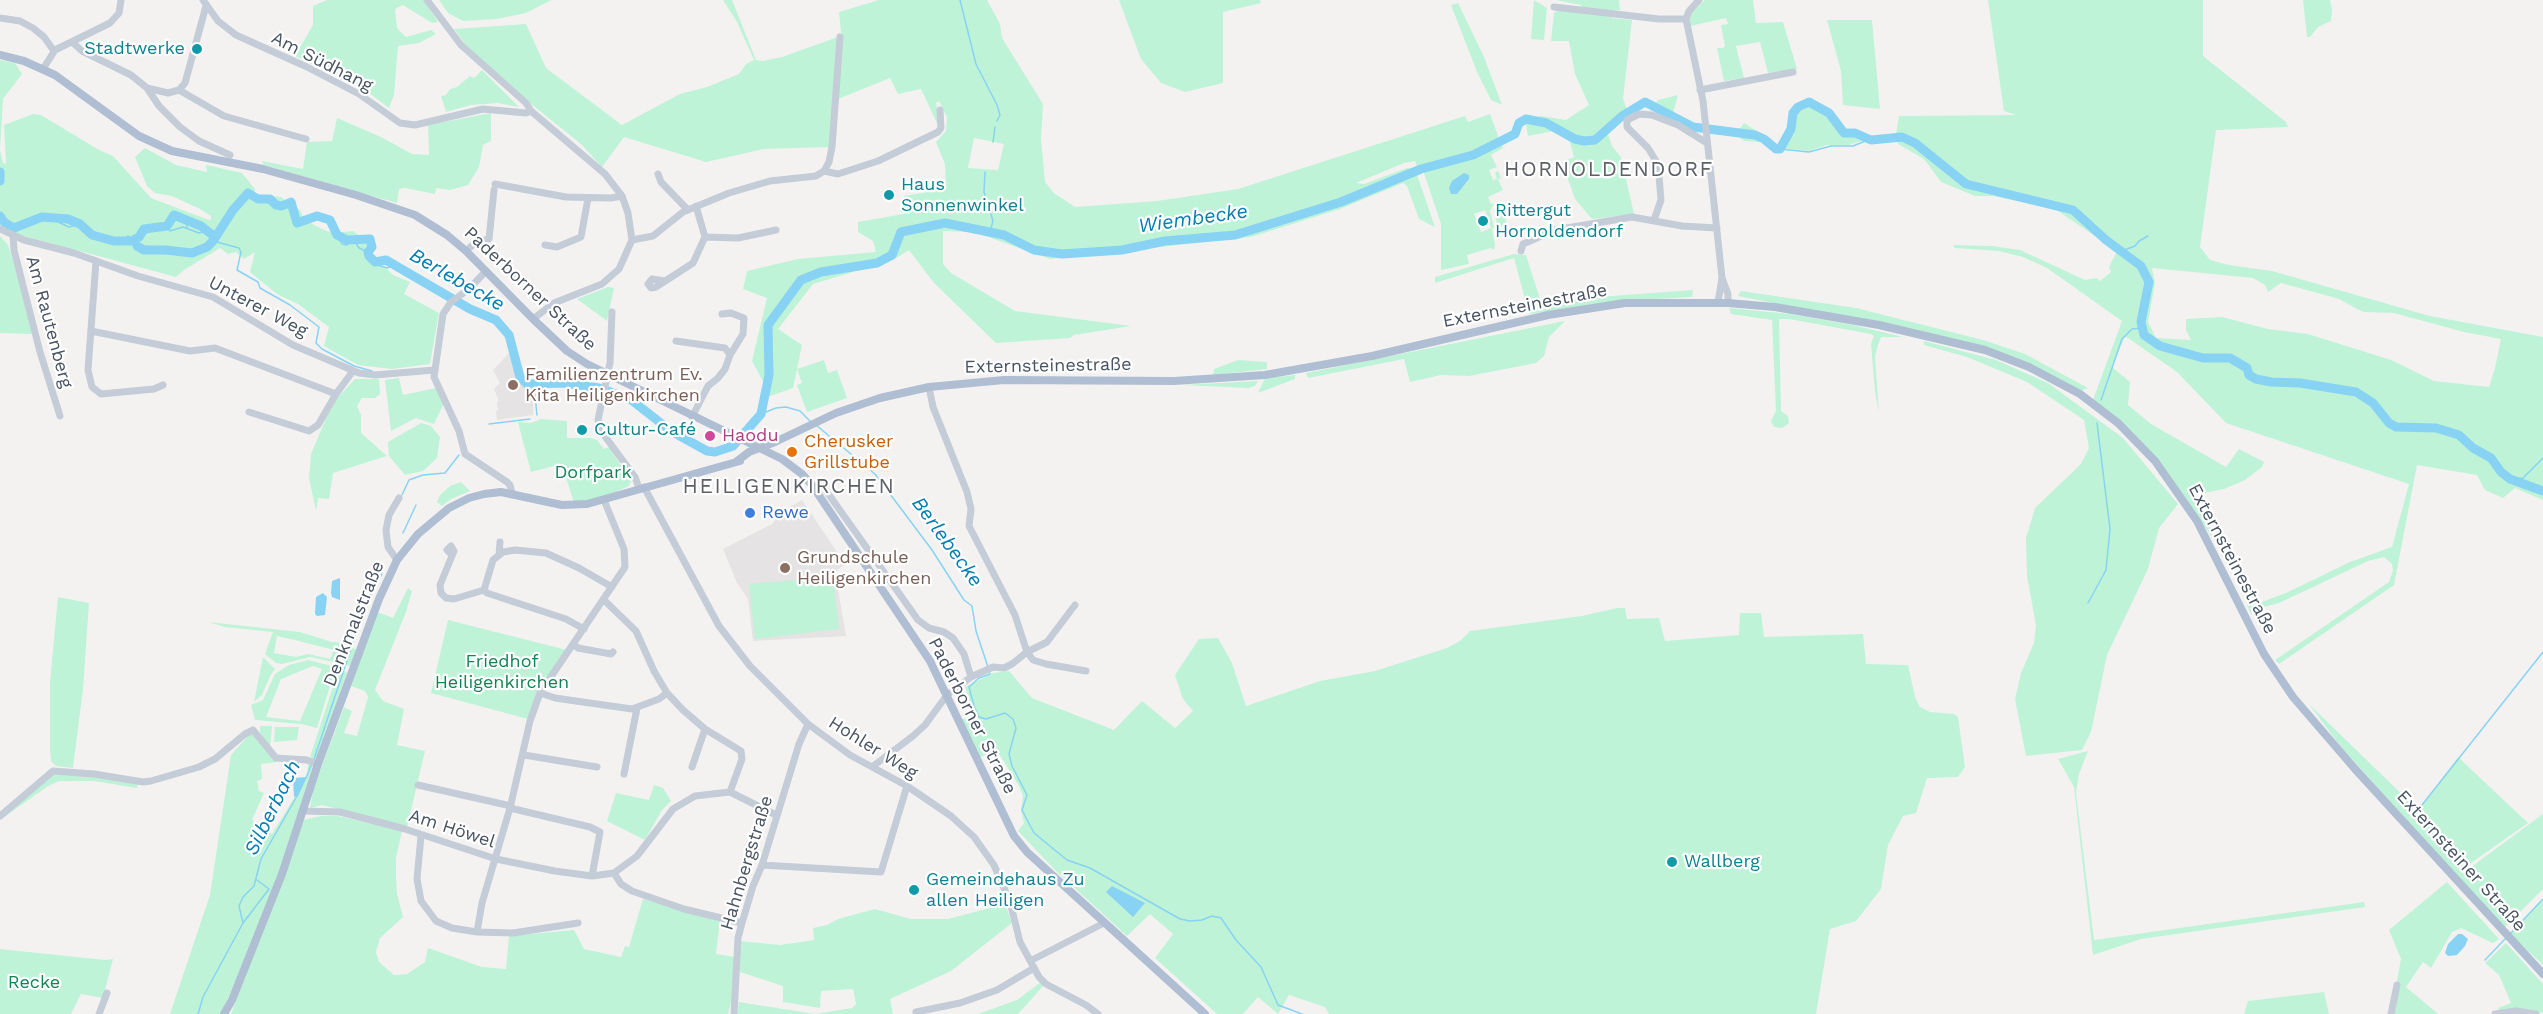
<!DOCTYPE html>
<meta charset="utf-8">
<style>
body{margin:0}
canvas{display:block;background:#f4f2f1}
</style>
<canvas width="2543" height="1014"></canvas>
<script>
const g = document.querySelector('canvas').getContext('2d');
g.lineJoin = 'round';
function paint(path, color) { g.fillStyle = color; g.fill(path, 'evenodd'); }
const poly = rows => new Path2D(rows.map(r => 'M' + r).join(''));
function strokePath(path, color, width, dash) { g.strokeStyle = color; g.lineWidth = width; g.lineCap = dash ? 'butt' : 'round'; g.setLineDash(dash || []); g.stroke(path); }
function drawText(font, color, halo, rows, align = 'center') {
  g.font = font + ' "Work Sans",sans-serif'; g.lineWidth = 4.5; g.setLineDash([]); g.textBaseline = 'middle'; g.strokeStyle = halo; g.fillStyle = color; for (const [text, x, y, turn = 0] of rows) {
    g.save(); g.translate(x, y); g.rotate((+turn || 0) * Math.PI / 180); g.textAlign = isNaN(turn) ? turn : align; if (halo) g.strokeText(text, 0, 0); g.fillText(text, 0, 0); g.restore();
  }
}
paint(poly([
 [511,351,520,380,532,387,540,387,533,397,533,415,497,420,496,411,498,410,497,402,499,401,494,389,500,383,493,370],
 [802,500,845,564,835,572,846,636,753,641,748,599,737,583,723,549,772,524,782,511]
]), '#e5e3e3');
paint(poly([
 [327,0,424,0,438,22,432,23,403,5,395,9,397,28,406,37,431,30,436,34,419,43,398,46,394,95,389,108,361,87,295,56,313,25,313,6],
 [439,0,551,0,526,13,497,19,463,21,448,13],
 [723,0,732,0,756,60,763,61,782,57,838,37,829,147,764,149,706,162,624,137,602,167,581,144,521,96,466,45,454,29,526,24,546,68,622,125,680,94,707,87,739,74,746,64,754,60,737,22],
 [879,0,987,0,1000,24,1002,38,1043,104,1041,139,1045,182,1054,193,1075,207,1157,201,1238,189,1465,116,1468,122,1490,114,1500,141,1471,154,1418,169,1415,161,1404,163,1356,183,1364,184,1407,168,1415,169,1435,227,1419,219,1407,186,1403,183,1340,209,1251,237,1050,259,974,232,943,231,943,264,951,273,1015,311,1131,326,1074,335,1070,338,996,343,934,283,909,250,893,260,813,284,778,329,802,345,797,369,824,360,828,373,837,370,847,398,807,412,797,385,802,383,797,369,793,388,762,399,766,387,752,361,767,298,743,289,747,271,798,259,876,252,873,241,858,232,858,222,909,213,904,196,946,189,945,164,936,142,946,131,947,117,939,101,936,103,939,118,937,123,921,89,898,94,890,78,838,99,842,41,839,12],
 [974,138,1004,144,998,170,968,168],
 [1119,0,1260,0,1261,3,1223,12,1223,83,1185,92,1161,83,1141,59],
 [1534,0,1547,8,1544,40,1531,39],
 [1556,0,1619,0,1620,10,1614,10,1612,18,1632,20,1623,99,1629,114,1608,134,1612,146,1621,157,1634,214,1592,219,1575,199,1562,162,1574,157,1570,142,1553,131,1528,136,1526,124,1532,118,1541,116,1566,120,1589,105,1575,74,1569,41,1551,41,1554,13,1559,10,1580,13,1581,5],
 [1705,0,1753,0,1756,23,1783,22,1797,69,1768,73,1760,42,1736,46,1744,78,1724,81,1717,48,1723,48,1725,46,1721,25,1728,24,1726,18,1690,26,1690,14],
 [1988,0,2203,0,2203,56,2286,122,2288,127,2216,130,2200,247,2210,260,2229,265,2272,271,2430,316,2543,337,2543,500,2515,488,2503,498,2485,490,2477,475,2417,465,2394,585,2279,664,2275,660,2389,582,2393,571,2392,564,2384,557,2368,561,2279,603,2253,610,2251,614,2247,605,2256,604,2286,593,2350,562,2392,547,2409,484,2226,423,2177,372,2125,336,2112,367,2130,382,2128,405,2151,424,2226,467,2239,449,2264,462,2262,467,2245,480,2224,489,2194,495,2219,548,2182,493,2093,400,2122,321,2047,268,2023,257,1999,251,1955,248,1953,245,1992,246,2020,250,2085,280,2097,278,2100,281,2111,272,2109,267,2117,251,2055,209,1993,196,1975,196,1941,182,1924,159,1898,144,1897,138,1900,135,1896,134,1899,116,2016,115,2004,111],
 [2152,268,2253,278,2265,285,2268,292,2281,283,2339,299,2363,312,2394,313,2464,332,2501,339,2495,368,2489,387,2434,381,2391,360,2308,334,2268,329,2222,317,2186,319,2186,330,2191,340,2156,338,2148,322,2155,283],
 [2303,0,2330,0,2332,10,2331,21,2318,27,2310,37,2307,37],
 [1458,3,1484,57,1502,105,1491,100,1477,72,1451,5],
 [1827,20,1872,20,1880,109,1843,105,1841,71],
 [0,60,15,63,22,74,3,99,0,150,3,163,6,164,4,125,33,114,41,115,99,150,113,156,151,198,206,219,211,220,211,216,200,209,172,196,155,193,147,186,135,157,145,148,176,165,207,172,206,165,242,173,255,189,255,194,281,197,300,210,305,220,324,230,334,233,353,231,368,241,372,255,393,275,410,282,404,294,439,313,430,364,392,369,358,365,324,346,329,327,298,304,277,294,250,272,255,252,244,259,236,252,228,254,220,248,184,270,176,277,13,233,0,225],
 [482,70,519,107,498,103,471,105,446,112,441,96,446,95,450,89,457,87,470,76,474,78],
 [1678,95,1673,113,1656,103,1658,100],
 [1806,103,1828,115,1844,135,1851,132,1865,140,1849,145,1827,145,1809,151,1781,148,1792,131,1798,108],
 [491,113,491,141,483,145,479,167,468,185,450,190,436,188,435,194,405,188,399,189,397,203,264,165,262,161,303,169,307,142,332,141,337,118,381,137,412,154,429,155,428,125],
 [1744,123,1763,135,1759,142,1744,141,1740,138,1737,133],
 [1502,144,1503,148,1491,155,1497,167,1489,170,1493,180,1497,179,1495,172,1498,171,1501,178,1498,179,1503,190,1488,197,1491,204,1494,203,1490,211,1494,227,1492,229,1495,245,1494,250,1491,248,1467,255,1469,264,1441,270,1441,224,1423,170,1482,154],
 [1485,210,1491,228,1481,232,1474,214],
 [1498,206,1503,207,1507,225,1502,227,1497,224,1494,210],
 [0,236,8,245,23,290,32,334,0,333],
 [1514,254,1526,255,1540,299,1544,301,1693,290,1692,297,1617,301,1529,314,1514,258,1435,283,1435,277],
 [608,287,614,288,607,321,577,299],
 [1741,291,1856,308,1983,340,2025,354,2088,388,2081,391,2007,357,1876,323,1738,296],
 [1729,308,1790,314,1853,325,1903,337,1881,337,1878,345,1875,356,1879,413,1875,392,1871,344,1874,336,1871,334,1789,319,1779,319,1781,411,1788,416,1789,423,1782,428,1774,427,1771,421,1776,411,1772,320,1731,314],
 [1565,321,1549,337,1544,356,1536,363,1469,376,1441,375,1410,382,1404,359,1308,378,1306,373],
 [1924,341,1996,360,2048,383,2123,438,2178,504,2159,528,2148,569,2107,655,2091,732,2082,750,2026,756,2015,699,2021,673,2034,643,2036,625,2027,576,2026,538,2035,508,2081,464,2089,448,2084,420,2027,382,1967,357,1924,345],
 [1238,360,1267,362,1267,369,1213,375,1214,369],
 [1295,375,1295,379,1258,393,1265,378],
 [399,378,403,395,436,388,444,403,434,424,416,418,391,431,385,380],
 [355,379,379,379,380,394,375,398,362,398,357,406,361,415,361,433,387,456,333,473,329,499,318,498,316,511,309,478,311,454,327,416,339,396],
 [1258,381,1255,386,1248,388,1182,385],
 [541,419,567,421,567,438,591,438,597,440,604,449,609,447,631,481,629,486,604,497,574,503,562,464,531,472,518,422,531,423],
 [421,423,431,426,440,437,437,458,423,471,405,475,389,456,388,442],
 [461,482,470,491,451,499,442,506,437,502,440,495,450,486],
 [833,577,839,629,755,639,749,584],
 [408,588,412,591,406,612,375,690,383,701,404,709,397,745,425,751,407,827,322,805,310,808,313,790,344,707,352,711,344,733,357,736,368,697,365,691,351,686,377,612,393,618],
 [58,597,89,603,83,689,73,768,56,766,51,761,50,749,50,682],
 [1617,608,1625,608,1627,619,1659,618,1665,641,1739,635,1740,613,1761,613,1764,637,1863,634,1866,664,1908,665,1915,697,1920,707,1930,712,1954,714,1958,717,1965,767,1958,777,1927,778,1916,813,1903,816,1888,845,1881,889,1856,921,1830,929,1816,1014,1329,1014,1325,1007,1289,995,1278,1014,1258,997,1243,1014,1217,1014,1155,958,1173,934,1150,914,1127,936,1056,871,1018,831,1024,823,1021,810,1023,796,1019,786,996,749,979,758,961,720,974,715,965,687,993,673,1009,671,1032,698,1114,730,1142,701,1175,728,1193,711,1183,699,1175,675,1199,639,1218,638,1232,663,1246,706,1320,681,1375,671,1447,648,1460,641,1470,631,1582,616],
 [448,620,567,650,538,689,528,719,431,693],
 [208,622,300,632,332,642,350,643,345,647,338,663,310,657,282,664,276,663,265,654,273,632,225,627],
 [277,636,295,640,334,650,330,659,308,654,296,657,274,653],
 [353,648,357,650,350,666,340,664,348,649],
 [263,657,275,669,270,676,262,695,254,702],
 [308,660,336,667,317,728,301,724,255,720,251,705,263,700,275,674,289,665],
 [313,666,322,669,300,721,266,717,281,679],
 [339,668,347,673,317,759,310,757],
 [2309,704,2418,810,2458,757,2528,823,2461,870,2463,873,2543,814,2543,889,2504,928,2341,747],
 [260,726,272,726,270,749,260,732],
 [275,727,299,727,297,740,274,742],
 [250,734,256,735,277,762,261,764,262,779,257,781,259,791,264,793,252,820,272,834,307,777,308,763,314,767,275,886,245,961,222,1011,219,1014,170,1014,210,895,231,755],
 [2088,751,2079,774,2076,793,2094,940,2364,902,2365,907,2141,939,2093,955,2074,787,2058,759],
 [55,774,93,776,138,784,137,788,94,781,60,781,48,786,0,820,47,778],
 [654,785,663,788,671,801,662,810,645,840,607,821,616,793,649,800],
 [321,816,338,816,402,831,396,858,396,876,397,894,403,917,380,938,376,952,379,962,394,975,407,974,425,962,428,948,482,967,506,969,509,936,574,930,584,949,621,957,625,946,629,947,643,899,720,920,716,954,735,957,734,990,728,1014,231,1014,303,820],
 [2447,882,2499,939,2493,943,2461,928,2452,932,2431,968,2423,962,2406,987,2438,1014,2391,1014,2401,959,2389,930],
 [2543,899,2543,965,2510,934],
 [1005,904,1012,923,951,971,890,999,893,1014,737,1014,739,1002,815,1014,852,1008,856,1004,853,989,821,991,820,1008,783,1002,783,986,740,972,740,941,780,945,814,940,813,928,827,925,838,919,875,909,911,919,948,919],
 [2506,943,2543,984,2543,1013,2528,1009,2499,1010,2498,1008,2511,1003,2499,975,2485,963],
 [0,949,105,960,113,959,103,998,81,994,71,1014,0,1014],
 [1041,982,1044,985,1018,1014,978,1014,1017,1000],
 [2324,992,2329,1014,2244,1014,2248,1001]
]), '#bef3d7');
paint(poly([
 [1464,173,1469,175,1469,179,1457,194,1451,194,1449,188,1452,181],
 [340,578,340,600,332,597,331,593,332,581],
 [323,593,327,597,325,615,317,616,315,614,316,597],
 [307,777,298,796,294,797,293,778],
 [1112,886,1145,903,1133,917,1106,892],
 [2458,934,2462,934,2468,939,2465,946,2457,955,2448,956,2445,953,2448,944]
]), '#88d3f3');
strokePath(poly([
 [960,0,976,64,997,105,1000,115,997,121],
 [993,142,995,127],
 [1780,149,1809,152,1831,146,1853,146,1868,140],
 [985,172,984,192,993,221,990,232],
 [54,217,58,222,69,227,80,224],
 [186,221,187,227],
 [167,226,170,231,183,227,199,233,206,231],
 [337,235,342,244,347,245,349,240],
 [354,240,359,248,368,252],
 [122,241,128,236,133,241],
 [213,241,239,248,241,252,237,270,258,282,260,288,290,305,319,327,316,343,322,349,354,366,372,371],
 [2122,251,2135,246,2139,241,2148,236],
 [375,262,377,265,388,268,392,265],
 [2101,400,2122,339,2132,329,2142,328],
 [761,414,776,408,786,407,800,411,810,421],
 [537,415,535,396,540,389,540,384],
 [489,424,530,419],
 [816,425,875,474,932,550,964,600,972,606,976,631,988,667],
 [2510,479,2523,478,2543,458],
 [402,495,409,480,423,475,445,473,459,455],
 [403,533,416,505],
 [2088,603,2106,570,2110,529,2097,423],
 [989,672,990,674,979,678,969,687,974,706,979,717,986,719,1005,713,1013,719,1016,728,1009,754,1012,766,1027,795,1022,810,1034,833,1067,860,1090,868,1180,919,1190,921,1202,920,1212,916,1221,918,1236,940,1261,967,1278,1005,1302,1014],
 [314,759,367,601,382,574],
 [306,778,312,763],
 [2418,810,2543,652],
 [243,923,269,889,257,880],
 [2510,934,2543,899],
 [2485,960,2505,939],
 [198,1014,203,997,243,923,239,906,243,897,254,886,261,859,297,796]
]), '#88d3f3', 1.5);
strokePath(poly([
 [0,172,0,181],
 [0,216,4,222,14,228,42,217,68,219,80,224,92,235,114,241,132,241,139,237,144,229,167,226,174,215,201,226,215,237],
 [137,246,144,250,166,250,192,253,207,247,213,241,233,210,248,193,258,199,270,199,276,205,282,206,291,202,297,223,317,216,330,220,337,235,347,240,370,239,372,247,368,252,369,256,375,262,386,260,470,309,496,320,509,335,520,377,527,384,565,383,599,388,630,399,671,431,707,451,715,452,733,446,761,414,769,375,768,325,801,280,821,272,877,263,892,255,901,232,945,223,1004,235,1034,250,1062,254,1122,250,1165,241,1235,235,1341,202,1421,169,1473,155,1515,134,1519,123,1526,119,1546,123,1575,139,1584,141,1595,140,1622,116,1645,102,1693,127,1755,135,1764,139,1776,149,1780,149,1791,129,1793,113,1798,107,1809,102,1829,113,1844,133,1855,133,1871,140,1902,137,1915,143,1966,184,2073,210,2106,240,2141,266,2149,282,2141,322,2144,335,2160,346,2203,358,2230,358,2247,368,2249,375,2256,379,2271,382,2300,383,2356,392,2373,403,2389,423,2396,427,2436,428,2459,435,2473,448,2491,458,2501,472,2510,479,2543,491]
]), '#88d3f3', 9);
strokePath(poly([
 [203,0,218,21,236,35,307,67,359,94,400,123,415,125,483,109,526,113,531,111],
 [427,0,461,45,526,103,531,111,605,174,622,196,628,213,632,240,619,269,602,284,554,303,533,319],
 [1699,0,1689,11,1686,19,1703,101,1722,278,1728,294,1728,303],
 [1554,7,1659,19,1686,19],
 [0,18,20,21,33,28,44,37,54,51],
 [72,42,82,51,131,75,147,88,168,93,179,90],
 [43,69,55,50,110,23,119,13,121,0],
 [147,88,159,106,180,127,199,141,230,155],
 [179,90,224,116,306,139],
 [179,90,185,83,206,6],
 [1700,90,1793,72],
 [824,171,829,162,832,147,840,37],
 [658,174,661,182,688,210],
 [495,184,566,197,611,198,622,196],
 [696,206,705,237,738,238,776,230],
 [1654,220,1661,200,1658,164,1648,148,1627,127,1627,120,1639,114,1652,115,1678,125,1707,143],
 [0,229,24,240,74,253,138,276,213,297,293,345,359,373,375,375,434,370],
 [13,236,14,250,40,352,60,416],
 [632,240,653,236,683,212,729,193,770,181,816,176,824,171,838,174,878,161,938,132,941,128,940,110],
 [545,245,557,247,581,237,588,198],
 [466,251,476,242,489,239,494,190],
 [1521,251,1523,244,1555,230,1632,217,1682,226,1717,228],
 [96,261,88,370,92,387,101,394,154,389,163,385],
 [486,271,469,289,451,302,443,314,434,377,459,431,465,454,507,482,510,485,512,493],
 [665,281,652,279,648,284,651,288,656,287,693,263,705,237],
 [1718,302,1722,278],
 [612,312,610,363,598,420,601,431,635,477,639,488],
 [91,331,190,351,215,348,336,394,353,371],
 [676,341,725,348,730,355],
 [929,387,933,407,967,492,971,509,969,526,1015,615,1027,652,1033,660,1046,664,1086,671],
 [249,412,309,431,318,425,336,394],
 [692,417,708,386,718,378,725,369,730,355,743,334,744,318,731,313,722,314],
 [822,485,918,620,929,628,944,632,953,638,964,654,971,677],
 [644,487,719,626,750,666,808,724,850,755,907,786,951,816,974,837,994,865,1010,902,1020,942,1039,977,1046,984,1086,1005,1098,1014],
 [452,555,447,550,451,546,454,551,440,585,441,593,446,598,454,599,484,590,493,560,503,552,515,550,546,553,579,568,612,587],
 [499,555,500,542],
 [397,560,388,547,386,530,389,515,399,498],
 [484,590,487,593,566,619,584,629],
 [604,600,636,631,654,671,667,693,683,710,705,729,741,751,742,759,730,792],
 [573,644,578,648,611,654,613,652],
 [540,693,555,698,632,709,659,699,667,693],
 [524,755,597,767],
 [692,767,705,729],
 [872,767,913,736,925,725,947,695,971,677,993,667,1004,668,1012,664,1027,652,1047,642,1075,605],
 [624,774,637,708],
 [418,785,511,806],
 [510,808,590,827,600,832,592,876],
 [303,811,340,812,405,829,496,859,555,871,592,876,614,873,621,884,632,891,684,909,742,923],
 [0,816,53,771,94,774,143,782,151,781,199,767,215,759,245,734,253,730,276,758,307,760,318,764],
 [421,836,417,879,421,901,436,921,452,928,477,932,513,933,578,923],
 [762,865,881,872,907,786],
 [614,873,637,856,673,809,695,796,730,792,776,815],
 [477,932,482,903,510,808,530,721,540,693,625,567,624,549,604,500],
 [1030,961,1104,923],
 [916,1012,960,1003,997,990,1034,968],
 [99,1014,107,993],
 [734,1014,738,938,742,923,753,886,762,865,799,744,808,724],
 [2391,1014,2397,985],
 [2495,1014,2516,1011,2536,1014]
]), '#c4ccd7', 7);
strokePath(poly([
 [0,55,24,61,55,75,139,136,172,151,263,169,356,195,415,215,447,235,466,251,533,319,567,351,587,364,782,459,802,474,812,485,930,661,1014,836,1027,852,1205,1014],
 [736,462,749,452,775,442,836,413,880,398,929,387,1004,380,1174,381,1265,375,1372,356,1548,315,1625,303,1728,303,1775,307,1879,325,1985,350,2029,367,2080,394,2118,423,2155,461,2197,521,2264,654,2293,697,2355,769,2543,974],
 [224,1014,232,1000,282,874,318,764,379,599,397,560,418,534,449,508,469,498,484,494,501,492,562,505,587,504,740,461]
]), '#afbed2', 8);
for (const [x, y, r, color] of [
 [197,49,6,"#0f9aa8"],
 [889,195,6,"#0f9aa8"],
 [1483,221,6,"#0f9aa8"],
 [513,385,6,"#8d6e63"],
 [582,430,6,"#0f9aa8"],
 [710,436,6,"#d1479c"],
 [792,452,6,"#e8710a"],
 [750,513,6,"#3f7fe0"],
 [785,568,6,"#8d6e63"],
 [1672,862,6,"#0f9aa8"],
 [914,890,6,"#0f9aa8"]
]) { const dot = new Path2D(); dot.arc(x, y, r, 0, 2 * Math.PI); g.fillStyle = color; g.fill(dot); strokePath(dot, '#fff', 2); }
drawText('18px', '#0d838f', '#fff', [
 ["Stadtwerke",185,49,"right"],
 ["Haus",901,185],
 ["Sonnenwinkel",901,206],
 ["Rittergut",1495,211],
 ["Hornoldendorf",1495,232],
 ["Cultur-Café",594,430],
 ["Wallberg",1684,862],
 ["Gemeindehaus Zu",926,880],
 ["allen Heiligen",926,901]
], 'left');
drawText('18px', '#475361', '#fff', [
 ["Am Südhang",322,62,27],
 ["Paderborner Straße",530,289,43],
 ["Externsteinestraße",1525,306,-11],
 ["Unterer Weg",258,307,28],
 ["Am Rautenberg",49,322,75],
 ["Externsteinestraße",1048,366,-1],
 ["Externsteinestraße",2232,559,62],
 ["Denkmalstraße",354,624,-68],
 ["Paderborner Straße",972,716,63],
 ["Hohler Weg",873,748,32],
 ["Am Höwel",452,829,18],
 ["Externsteiner Straße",2461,861,48],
 ["Hahnbergstraße",747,863,-73]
]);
drawText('18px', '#785e54', '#fff', [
 ["Familienzentrum Ev.",525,375],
 ["Kita Heiligenkirchen",525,396],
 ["Grundschule",797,558],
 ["Heiligenkirchen",797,579]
], 'left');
drawText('18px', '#b23c85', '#fff', [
 ["Haodu",722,436]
], 'left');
drawText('18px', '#c56008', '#fff', [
 ["Cherusker",804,442],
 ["Grillstube",804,463]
], 'left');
drawText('18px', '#108454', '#fff', [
 ["Dorfpark",593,473],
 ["Friedhof",502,662],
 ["Heiligenkirchen",502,683],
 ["Recke",34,983]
]);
drawText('18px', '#366cbe', '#fff', [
 ["Rewe",762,513]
], 'left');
drawText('italic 20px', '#027db2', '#fff', [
 ["Wiembecke",1193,219,-8],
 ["Berlebecke",457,280,30],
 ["Berlebecke",947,542,54],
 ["Silberbach",273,808,-64]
]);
g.letterSpacing = '1.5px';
drawText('21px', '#5d6167', '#fff', [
 ["HORNOLDENDORF",1609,170],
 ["HEILIGENKIRCHEN",789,487]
]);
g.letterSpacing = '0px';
</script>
